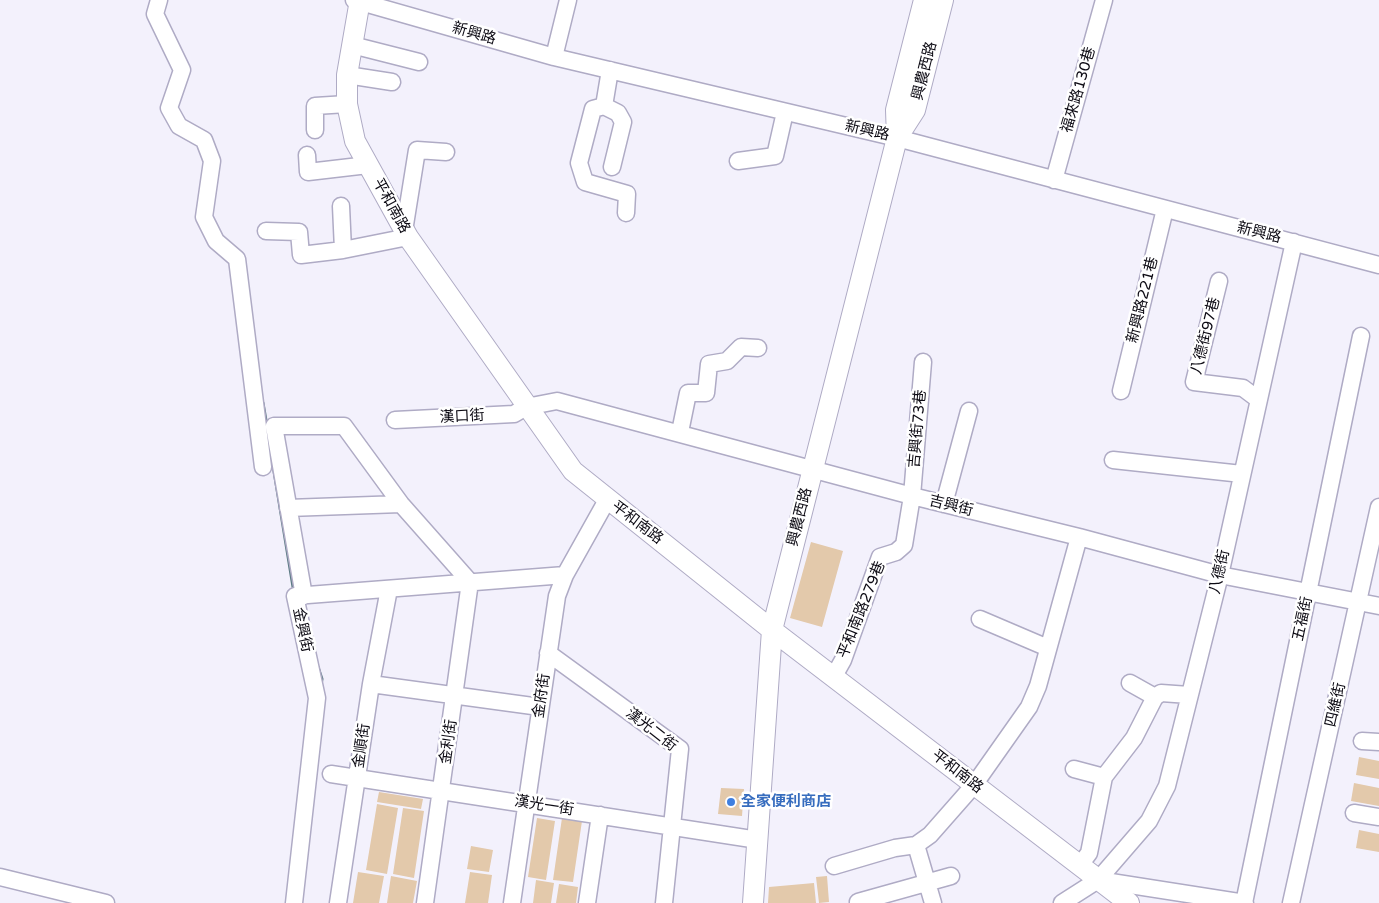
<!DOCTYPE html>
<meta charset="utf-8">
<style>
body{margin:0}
canvas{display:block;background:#f3f1fc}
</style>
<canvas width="1379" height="903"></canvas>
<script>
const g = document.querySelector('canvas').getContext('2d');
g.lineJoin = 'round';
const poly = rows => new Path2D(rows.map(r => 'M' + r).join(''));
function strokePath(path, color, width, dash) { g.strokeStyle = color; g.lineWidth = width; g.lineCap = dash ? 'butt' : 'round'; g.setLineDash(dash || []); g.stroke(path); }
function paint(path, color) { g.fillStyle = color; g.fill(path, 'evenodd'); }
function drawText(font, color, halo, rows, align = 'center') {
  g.font = font + ' "Varela Round","Noto Sans TC",sans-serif'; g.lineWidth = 5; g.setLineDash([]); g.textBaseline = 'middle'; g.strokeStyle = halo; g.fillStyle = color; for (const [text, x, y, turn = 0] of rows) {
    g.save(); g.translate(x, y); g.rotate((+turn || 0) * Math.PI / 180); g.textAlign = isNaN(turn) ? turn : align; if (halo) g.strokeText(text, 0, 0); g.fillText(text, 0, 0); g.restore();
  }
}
strokePath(poly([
 [263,403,267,426],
 [273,465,293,587],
 [318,667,322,679,321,685]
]), '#5c7b84', 3);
paint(poly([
 [811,542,843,551,822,627,790,618],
 [1359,757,1379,761,1379,779,1356,775],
 [1354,783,1379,788,1379,806,1351,801],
 [721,788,744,789,742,816,718,814],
 [379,792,423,799,421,809,377,802],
 [377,804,398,808,387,874,366,870],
 [403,808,424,811,414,878,393,874],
 [537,818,555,821,546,880,528,877],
 [562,818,582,821,573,882,553,880],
 [1359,830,1379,834,1379,852,1356,848],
 [471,846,493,850,489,872,467,869],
 [358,872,384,876,379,903,353,903],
 [470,872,492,875,488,903,465,903],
 [391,876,417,881,413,903,387,903],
 [827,876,829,902,819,903,816,877],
 [536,880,554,883,551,903,533,903],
 [814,883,816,903,768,903,769,887],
 [559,884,578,887,576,903,556,903]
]), '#e3c9ab');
const minor = poly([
 [159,0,155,14,182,70,169,108,179,126,204,140,212,161,204,217,216,241,237,259,263,467],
 [354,0,554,57,897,138,1379,265],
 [352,45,419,62],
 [554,57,568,0],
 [347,75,392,82],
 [604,106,610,70],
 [315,130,315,106,347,104],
 [307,155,308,172,368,165],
 [738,161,775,156,785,112],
 [612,167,623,122,618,113,604,106,593,109,579,163,585,182,627,194,626,213],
 [1054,180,1104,0],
 [341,206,343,250],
 [266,231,299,232,301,255,343,250,408,237],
 [404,231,417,150,446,152],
 [1219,281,1194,382,1243,388,1259,400],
 [1121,391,1165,209],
 [395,420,514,414,526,407,557,401,912,496,1079,537,1220,575,1379,606],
 [680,432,688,393,706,393,709,364,727,361,741,347,758,348],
 [1113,460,1242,474],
 [944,504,969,411],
 [288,508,401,504],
 [304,596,274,426,344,426,401,504,470,582,425,903],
 [980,619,1048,648],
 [548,653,680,749,664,903],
 [834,676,843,660,880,557,896,552,904,545,912,496,923,362],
 [1130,683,1155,697],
 [371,684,540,707],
 [1362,741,1379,742],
 [1074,769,1104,777,1134,738,1155,697,1161,693,1189,695],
 [331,774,758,840],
 [1354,813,1379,817],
 [916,845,933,903],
 [1080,865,1089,853,1104,777],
 [834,866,895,848,916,845,930,835,974,785,1029,707,1038,686,1079,537],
 [0,877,106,903],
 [1098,880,1149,821,1167,786,1220,575,1294,242],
 [858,902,951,876],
 [294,903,317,698,295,596,565,575],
 [338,903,371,684,389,589],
 [512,903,557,596,565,575,607,500],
 [587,903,600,815],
 [1062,903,1098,880,1245,903],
 [1244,903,1361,336],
 [1291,903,1379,507]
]);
const major = poly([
 [360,0,347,75,347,104,355,141,408,237,573,471,772,630,1129,903],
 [897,138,915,110,943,0],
 [753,903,772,630,897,138,896,110,924,0]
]);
strokePath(minor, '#afabc5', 19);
strokePath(major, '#afabc5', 22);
strokePath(minor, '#fff', 16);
strokePath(major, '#fff', 20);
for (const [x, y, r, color] of [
 [731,802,5,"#3f7fe0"]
]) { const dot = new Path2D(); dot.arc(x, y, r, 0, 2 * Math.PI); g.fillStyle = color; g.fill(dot); strokePath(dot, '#fff', 2); }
drawText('15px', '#0c0a13', '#fff', [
 ["新興路",474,34,16],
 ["興農西路",925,71,-76],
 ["福來路130巷",1079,90,-74],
 ["新興路",867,131,13],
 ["平和南路",391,206,61],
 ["新興路",1259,233,14],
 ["新興路221巷",1143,300,-76],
 ["八德街97巷",1206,336,-76],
 ["漢口街",462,417,-3],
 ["吉興街73巷",918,429,-85],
 ["吉興街",951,506,14],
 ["興農西路",800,517,-76],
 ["平和南路",637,523,37],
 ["八德街",1220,572,-77],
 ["平和南路279巷",862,610,-68],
 ["五福街",1303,619,-78],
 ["金興街",302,630,78],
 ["金府街",542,696,-82],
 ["四維街",1336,705,-77],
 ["漢光二街",651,730,38],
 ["金利街",449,742,-82],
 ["金順街",362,746,-82],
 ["平和南路",957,772,38],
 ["漢光一街",544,806,9]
]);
drawText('bold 15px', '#366cbe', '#fff', [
 ["全家便利商店",741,802]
], 'left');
</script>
